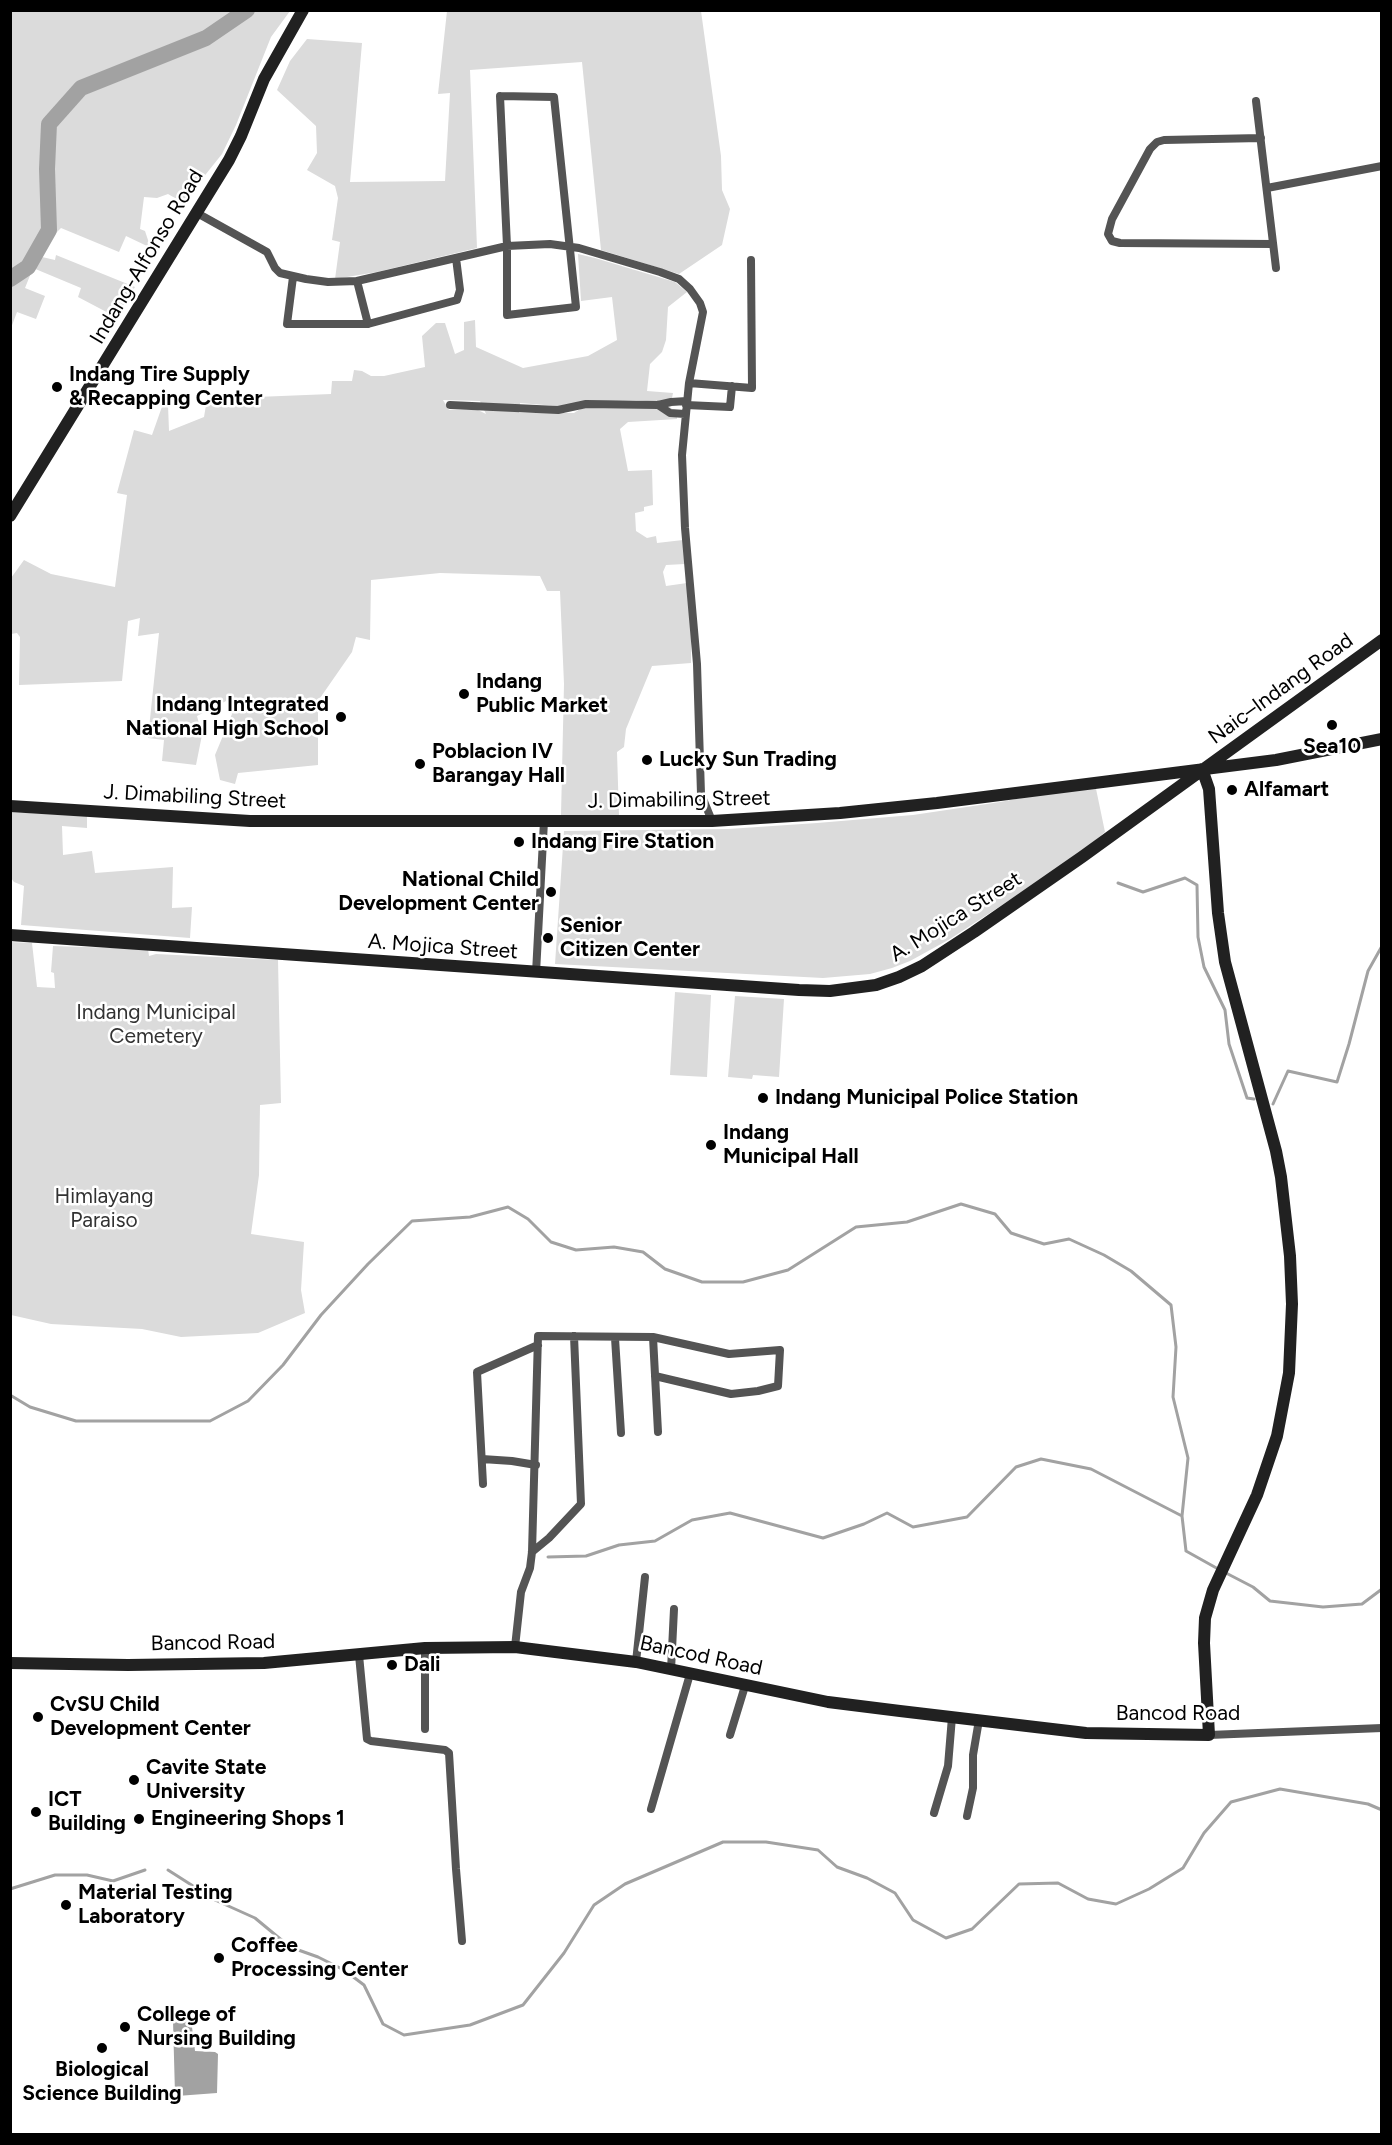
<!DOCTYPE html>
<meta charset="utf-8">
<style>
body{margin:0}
#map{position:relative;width:1392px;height:2145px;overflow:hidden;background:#fff;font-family:Figtree,sans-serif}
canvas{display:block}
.frame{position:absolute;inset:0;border:12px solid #000;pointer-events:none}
</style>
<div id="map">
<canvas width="1392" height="2145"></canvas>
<div class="frame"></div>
</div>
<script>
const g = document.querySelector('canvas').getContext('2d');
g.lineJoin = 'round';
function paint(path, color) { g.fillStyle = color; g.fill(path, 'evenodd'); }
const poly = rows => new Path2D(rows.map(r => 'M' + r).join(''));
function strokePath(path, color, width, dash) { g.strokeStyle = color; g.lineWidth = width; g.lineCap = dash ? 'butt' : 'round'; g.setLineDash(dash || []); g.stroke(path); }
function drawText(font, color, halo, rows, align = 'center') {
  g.font = font + ' Figtree,sans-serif'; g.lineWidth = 5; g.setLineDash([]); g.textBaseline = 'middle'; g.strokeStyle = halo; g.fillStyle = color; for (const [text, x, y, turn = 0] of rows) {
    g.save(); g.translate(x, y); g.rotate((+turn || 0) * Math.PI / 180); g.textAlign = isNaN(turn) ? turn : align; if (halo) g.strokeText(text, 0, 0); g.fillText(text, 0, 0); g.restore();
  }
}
paint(poly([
 [11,10,290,11,271,37,236,125,222,154,194,189,185,204,168,194,157,198,144,197,140,229,145,231,149,243,147,246,126,236,119,252,61,228,39,250,42,257,55,260,56,255,135,287,116,317,78,297,81,288,33,268,25,288,45,296,36,319,17,312,11,328],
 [447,11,701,11,721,156,722,190,730,209,722,245,679,274,601,250,582,62,470,70,477,248,377,272,335,279,340,242,332,240,338,198,335,186,307,170,317,153,316,126,277,90,290,61,307,39,362,43,350,182,445,181,450,93,438,94],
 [578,254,595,258,675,282,687,292,668,307,666,340,662,352,650,364,647,391,673,393,672,398,658,402,636,400,580,402,569,407,520,403,519,413,574,413,580,409,590,407,650,407,662,409,668,406,677,412,677,419,628,422,620,429,628,471,652,470,653,505,644,507,644,511,635,513,636,531,647,538,656,536,657,543,683,540,685,564,666,565,663,572,666,586,687,583,691,628,691,663,652,666,626,729,624,747,617,752,619,816,561,815,564,684,560,591,547,591,540,576,440,573,371,580,370,640,356,637,352,652,318,701,318,765,238,773,235,784,220,780,215,755,232,714,226,701,197,716,202,735,196,765,162,761,164,740,148,738,159,633,138,636,140,618,128,621,122,681,19,685,20,637,17,633,11,634,11,578,24,560,51,574,115,587,127,495,117,493,134,430,152,435,164,401,168,405,169,431,204,417,207,399,331,394,332,381,352,381,354,370,362,371,371,376,384,376,425,367,422,336,436,323,445,323,455,354,464,350,464,322,475,320,476,347,523,368,588,356,617,340,612,297,581,301],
 [443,400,480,401,486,414,478,410,449,410],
 [1095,784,1105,832,1077,856,950,939,910,961,892,968,870,974,823,978,555,964,564,831,728,829,817,823,913,815,1000,802],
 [10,812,87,816,87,828,62,826,63,855,92,851,95,873,173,867,172,908,192,907,190,938,21,925,24,886,14,882,11,878],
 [11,942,32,943,37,987,55,988,54,973,51,972,53,946,148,949,149,956,156,954,278,960,281,1103,260,1105,259,1175,251,1234,304,1242,301,1290,305,1313,258,1333,181,1337,142,1329,51,1324,11,1315],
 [675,992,711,995,707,1077,670,1075],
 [735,996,784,999,779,1077,753,1075,752,1079,728,1077]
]), '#dbdbdb');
paint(poly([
 [178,2016,188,2016,191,2019,195,2051,215,2052,218,2054,217,2093,177,2096,175,2094,173,2021]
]), '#a2a2a2');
strokePath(poly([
 [1118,883,1143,892,1185,878,1197,885,1198,937,1204,967,1225,1010,1229,1044,1247,1098,1254,1099],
 [1273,1104,1288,1071,1337,1082,1349,1044,1368,971,1382,946],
 [10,1395,30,1407,76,1421,210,1421,248,1401,283,1365,321,1315,368,1264,412,1221,470,1217,508,1207,528,1219,551,1242,576,1250,614,1247,643,1252,665,1269,702,1282,743,1282,788,1270,856,1227,907,1222,961,1204,995,1214,1011,1233,1044,1244,1069,1239,1104,1255,1131,1271,1171,1305,1176,1347,1173,1397,1188,1458,1182,1516,1186,1551,1220,1570],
 [548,1557,586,1556,619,1545,655,1541,692,1520,730,1513,823,1538,864,1524,887,1513,913,1527,967,1517,1016,1467,1041,1459,1091,1469,1182,1516],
 [1226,1573,1253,1587,1270,1601,1323,1607,1362,1604,1382,1589],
 [168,1870,215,1900,255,1918,290,1947,318,1957,344,1970,364,1985,383,2024,404,2035,470,2025,523,2005,564,1953,594,1905,625,1884,723,1842,766,1842,818,1850,837,1867,867,1878,895,1893,913,1920,946,1938,972,1929,1019,1884,1058,1883,1088,1899,1116,1904,1149,1889,1183,1868,1204,1833,1231,1802,1280,1789,1368,1804,1382,1810],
 [10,1889,55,1875,87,1875,113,1881,145,1870]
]), '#a2a2a2', 3);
strokePath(poly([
 [10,279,28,267,49,230,47,169,49,124,81,88,206,38,247,10]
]), '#a2a2a2', 16);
strokePath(poly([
 [500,96,554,97,576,307,507,315,507,246,500,96],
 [1256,101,1276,268],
 [1261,138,1164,140,1157,142,1150,149,1112,219,1108,234,1112,241,1120,243,1273,244],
 [1267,188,1382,166],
 [197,213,267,252,275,268,280,273,306,279,328,282,357,281,507,246,550,244,579,248,660,272,679,279,690,289,700,303,703,312,689,383,682,455,685,528,697,664,701,794,712,821],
 [293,277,287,324,368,324,457,300,460,290,456,258],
 [357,281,368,324],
 [689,383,752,388,751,260],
 [450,405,558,410,586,404,658,405,671,402,687,401],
 [658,405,670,413,685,414],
 [686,405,730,407,732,386],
 [536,973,544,821],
 [653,1337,658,1432],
 [615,1338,621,1433],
 [482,1459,512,1461,536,1465],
 [483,1484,477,1372,538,1345],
 [532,1552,549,1538,581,1504,574,1336],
 [515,1647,521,1592,530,1568,532,1552,538,1336,653,1337,729,1354,780,1350,778,1386,758,1391,731,1394,655,1376],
 [359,1655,367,1739,371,1741,445,1750,449,1753,456,1869,462,1941],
 [636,1662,645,1577],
 [671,1670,674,1609],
 [425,1729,425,1648],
 [730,1735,745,1686],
 [1209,1735,1382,1728],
 [651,1809,690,1674],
 [934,1813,948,1766,952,1717],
 [967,1816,973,1788,973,1755,979,1720]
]), '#545454', 8);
strokePath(poly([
 [10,516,229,160,241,136,264,79,303,10],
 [10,806,250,821,712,821,840,813,937,803,1276,760,1382,739],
 [10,935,799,990,830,991,876,985,899,977,922,966,974,932,1082,857,1382,640],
 [10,1663,128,1665,264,1663,425,1648,515,1647,636,1662,828,1702,900,1711,1086,1733,1209,1735,1204,1643,1205,1618,1213,1590,1257,1495,1277,1436,1289,1373,1292,1304,1290,1256,1281,1177,1276,1151,1225,962,1218,913,1209,789,1202,769]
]), '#212121', 12);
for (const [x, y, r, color] of [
 [57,387,6,"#000"],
 [464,694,6,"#000"],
 [341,717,6,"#000"],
 [1332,725,6,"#000"],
 [647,760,6,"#000"],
 [420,764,6,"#000"],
 [1232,790,6,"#000"],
 [519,842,6,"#000"],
 [551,892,6,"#000"],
 [548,938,6,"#000"],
 [763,1098,6,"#000"],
 [711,1145,6,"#000"],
 [392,1665,6,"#000"],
 [38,1717,6,"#000"],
 [134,1780,6,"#000"],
 [36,1812,6,"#000"],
 [139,1819,6,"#000"],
 [66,1905,6,"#000"],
 [219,1958,6,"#000"],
 [125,2027,6,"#000"],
 [102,2048,6,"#000"]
]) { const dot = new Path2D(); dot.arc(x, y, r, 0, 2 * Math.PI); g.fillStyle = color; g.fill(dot); strokePath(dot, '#fff', 2); }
drawText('21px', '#000', '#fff', [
 ["Indang-Alfonso Road",147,257,-59],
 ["Naic–Indang Road",1281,689,-36],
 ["J. Dimabiling Street",195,797,3],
 ["J. Dimabiling Street",679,800,-1],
 ["A. Mojica Street",956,917,-32],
 ["A. Mojica Street",443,947,4],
 ["Bancod Road",213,1643,-1],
 ["Bancod Road",701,1656,12],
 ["Bancod Road",1178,1714]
]);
drawText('bold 21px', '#000', '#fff', [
 ["Indang Tire Supply",69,375],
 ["& Recapping Center",69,399],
 ["Indang",476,682],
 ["Public Market",476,706],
 ["Indang Integrated",329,705,"right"],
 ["National High School",329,729,"right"],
 ["Sea10",1332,747,"center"],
 ["Poblacion IV",432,752],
 ["Barangay Hall",432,776],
 ["Lucky Sun Trading",659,760],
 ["Alfamart",1244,790],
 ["Indang Fire Station",531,842],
 ["National Child",539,880,"right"],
 ["Development Center",539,904,"right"],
 ["Senior",560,926],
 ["Citizen Center",560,950],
 ["Indang Municipal Police Station",775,1098],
 ["Indang",723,1133],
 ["Municipal Hall",723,1157],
 ["Dali",404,1665],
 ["CvSU Child",50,1705],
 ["Development Center",50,1729],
 ["Cavite State",146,1768],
 ["University",146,1792],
 ["ICT",48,1800],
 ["Building",48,1824],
 ["Engineering Shops 1",151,1819],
 ["Material Testing",78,1893],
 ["Laboratory",78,1917],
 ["Coffee",231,1946],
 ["Processing Center",231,1970],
 ["College of",137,2015],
 ["Nursing Building",137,2039],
 ["Biological",102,2070,"center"],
 ["Science Building",102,2094,"center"]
], 'left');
drawText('21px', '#323232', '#fff', [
 ["Indang Municipal",156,1013],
 ["Cemetery",156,1037],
 ["Himlayang",104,1197],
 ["Paraiso",104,1221]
]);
</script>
